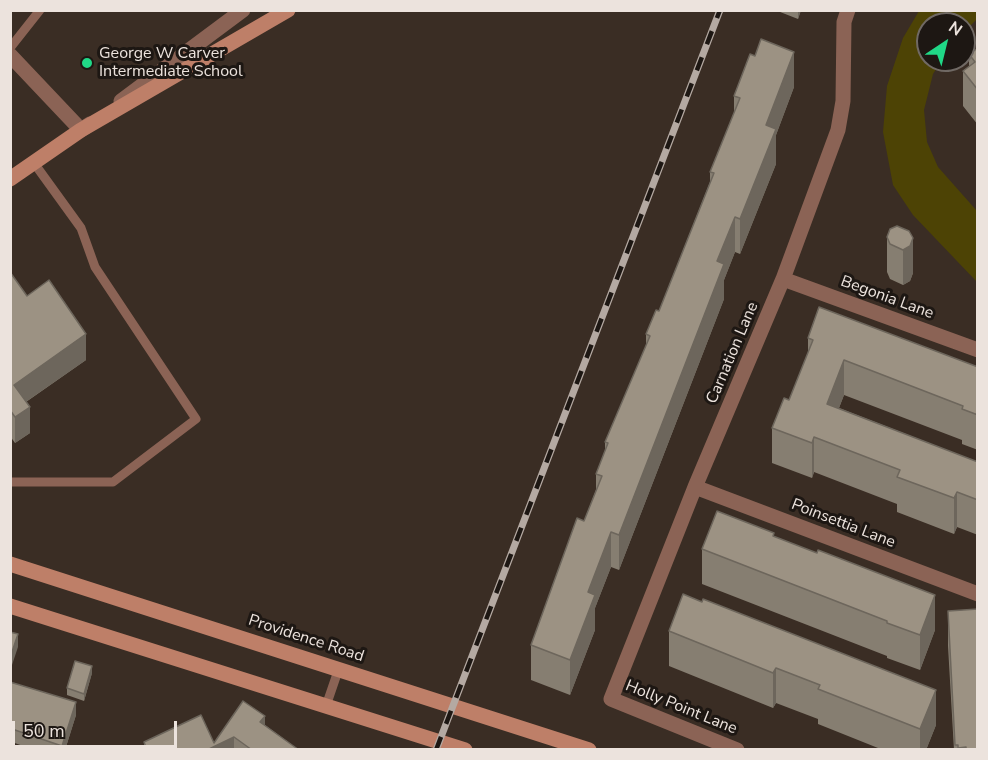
<!DOCTYPE html>
<style>
body{margin:0}
#map{position:relative;width:988px;height:760px;overflow:hidden;background:#3a2d24;font-family:"Nunito Sans",sans-serif}
canvas{display:block}
.frame{position:absolute;inset:0;border:12px solid #ece3dd;pointer-events:none}
.north{position:absolute;left:916px;top:12px;width:60px;height:60px;box-sizing:border-box;background:#1d1713;border:2px solid #706964;border-radius:50%;rotate:35deg;font-size:16px;font-weight:700;line-height:24px;text-align:center;color:#ece3dd}
.north::after{content:'';display:block;margin:auto;width:21px;height:27px;background:#20d887;clip-path:polygon(50% 0,100% 100%,50% 72%,0 100%)}
.scale{position:absolute;left:12px;top:721px;width:165px;height:27px;box-sizing:border-box;border:3px solid #ece3dd;border-top:0;padding-left:8px;font-size:18px;line-height:21px;white-space:nowrap;color:#ece3dd;-webkit-text-stroke:4px #1d1713;paint-order:stroke}
</style>
<div id="map">
<canvas width="988" height="760"></canvas>
<div class="frame"></div>
<div class="north">N</div>
<div class="scale">50 m</div>
</div>
<script>
const g = document.querySelector('canvas').getContext('2d');
g.lineJoin = 'round';
function paint(path, color) { g.fillStyle = color; g.fill(path, 'evenodd'); }
const poly = rows => new Path2D(rows.map(r => 'M' + r).join(''));
function strokePath(path, color, width, dash) { g.strokeStyle = color; g.lineWidth = width; g.lineCap = dash ? 'butt' : 'round'; g.setLineDash(dash || []); g.stroke(path); }
function drawText(font, color, halo, rows, align = 'center') {
  g.font = font + ' "Nunito Sans",sans-serif'; g.lineWidth = 6; g.setLineDash([]); g.textBaseline = 'middle'; g.strokeStyle = halo; g.fillStyle = color; for (const [text, x, y, turn = 0] of rows) {
    g.save(); g.translate(x, y); g.rotate((+turn || 0) * Math.PI / 180); g.textAlign = isNaN(turn) ? turn : align; if (halo) g.strokeText(text, 0, 0); g.fillText(text, 0, 0); g.restore();
  }
}
paint(poly([
 [919,11,977,11,977,19,964,32,964,24,928,24,928,60,942,60,933,74,924,110,927,142,938,167,977,211,977,282,913,215,893,185,883,132,887,86,903,38]
]), '#4d4305');
strokePath(poly([
 [10,48,40,10],
 [10,482,113,482,196,419,95,267,81,228,34,163],
 [326,706,339,668]
]), '#8b6355', 9);
strokePath(poly([
 [10,55,81,130,90,124],
 [121,101,243,10],
 [783,279,978,350],
 [695,487,978,594],
 [737,750,611,699,695,487,783,279,838,130,843,101,844,22,848,10]
]), '#8b6355', 15);
strokePath(poly([
 [10,179,81,130,288,10],
 [10,564,589,750],
 [10,606,465,750]
]), '#be7f68', 15);
const rail = poly([
 [436,750,720,10]
]);
strokePath(rail, '#b4a9a2', 7);
strokePath(rail, '#1d1713', 4.5, [14]);
paint(poly([
 [775,10,801,10,798,19],
 [978,48,978,125,963,106,963,71,969,66,969,54],
 [755,56,794,87,776,135,776,164,740,254,735,252,724,280,724,299,619,570,611,567,595,608,595,630,570,695,531,680,531,645,584,521,596,490,596,474,605,452,605,442,646,346,646,334,659,311,710,182,710,172,734,114,734,96],
 [897,226,913,273,910,281,903,285,890,279,887,272,887,237],
 [10,272,27,296,86,360,26,402,30,433,15,443,10,436],
 [808,338,978,367,978,450,962,444,962,440,844,395,839,408,978,462,978,535,957,527,954,534,897,512,897,504,814,472,812,478,772,463,772,428,789,400,808,353],
 [774,537,935,630,920,670,887,658,887,656,702,584,702,549],
 [683,594,936,725,926,750,883,750,818,724,818,719,776,703,773,708,669,666,669,631],
 [948,611,978,750,954,750,948,646],
 [92,673,84,701,67,695,67,688],
 [10,682,76,715,65,750,34,750,12,742,12,736,10,736],
 [265,725,299,750,144,750,144,742,214,743]
]), '#867e71');
paint(poly([
 [798,10,801,10,798,19],
 [794,52,794,87,776,135,776,164,740,254,740,219,766,125],
 [735,217,735,252,724,280,724,299,619,570,619,535,717,261],
 [913,238,913,273,910,281,903,285,903,250],
 [86,334,86,360,14,410,14,385],
 [844,360,844,395,827,439,827,404],
 [30,407,30,433,15,443,15,417],
 [814,437,814,472,812,478,812,443],
 [957,492,957,527,954,534,954,498],
 [611,532,611,567,595,608,595,630,570,695,570,660,588,592],
 [935,595,935,630,920,670,920,635],
 [18,634,18,647,10,671,10,658],
 [92,666,92,673,84,701,84,694],
 [776,668,776,703,773,708,773,673],
 [936,690,936,725,926,750,920,750,920,729],
 [76,702,76,715,65,750,62,750,62,746],
 [265,716,265,730,260,722],
 [234,737,234,750,207,750]
]), '#6d665c');
const building = poly([
 [761,39,794,52,766,125,776,129,740,219,735,217,717,261,724,264,619,535,611,532,588,592,595,595,570,660,531,645,577,518,584,521,602,476,596,474,608,443,605,442,650,336,646,334,656,310,659,311,714,173,710,172,740,98,734,96,750,54,755,56,761,39],
 [978,48,978,90,963,71,975,62,969,54,978,48],
 [897,226,909,231,913,238,910,246,903,250,890,244,887,237,890,229,897,226],
 [10,272,27,296,49,280,86,334,14,385,30,407,15,417,10,410,10,272],
 [819,307,978,367,978,415,962,409,963,406,844,360,827,404,978,462,978,500,957,492,954,498,897,477,900,470,814,437,812,443,772,428,784,398,789,400,813,340,808,338,819,307],
 [717,511,774,533,773,536,817,553,818,550,935,595,920,635,887,623,887,621,702,549,717,511],
 [683,594,702,602,703,599,936,690,920,729,818,689,820,685,776,668,773,673,669,631,683,594],
 [978,609,978,750,966,750,966,747,958,748,958,745,955,745,948,611,978,609],
 [10,632,18,634,10,658,10,632],
 [75,661,92,666,84,694,67,688,75,661],
 [10,682,76,702,62,746,12,729,14,723,10,722,10,682],
 [243,701,265,716,260,722,299,750,252,750,234,737,207,750,147,750,144,742,201,715,214,743,243,701]
]);
paint(building, '#9c9283');
strokePath(building, '#6d665c', 1.5);
for (const [x, y, r, color] of [
 [87,63,6,"#20d887"]
]) { const dot = new Path2D(); dot.arc(x, y, r, 0, 2 * Math.PI); g.fillStyle = color; g.fill(dot); strokePath(dot, '#1d1713', 2); }
drawText('16px', '#ece3dd', '#1d1713', [
 ["George W Carver",99,54],
 ["Intermediate School",99,72]
], 'left');
drawText('16px', '#ece3dd', '#1d1713', [
 ["Begonia Lane",887,298,20],
 ["Carnation Lane",733,353,-67],
 ["Poinsettia Lane",843,524,21],
 ["Providence Road",306,639,18],
 ["Holly Point Lane",681,708,22]
]);
</script>
